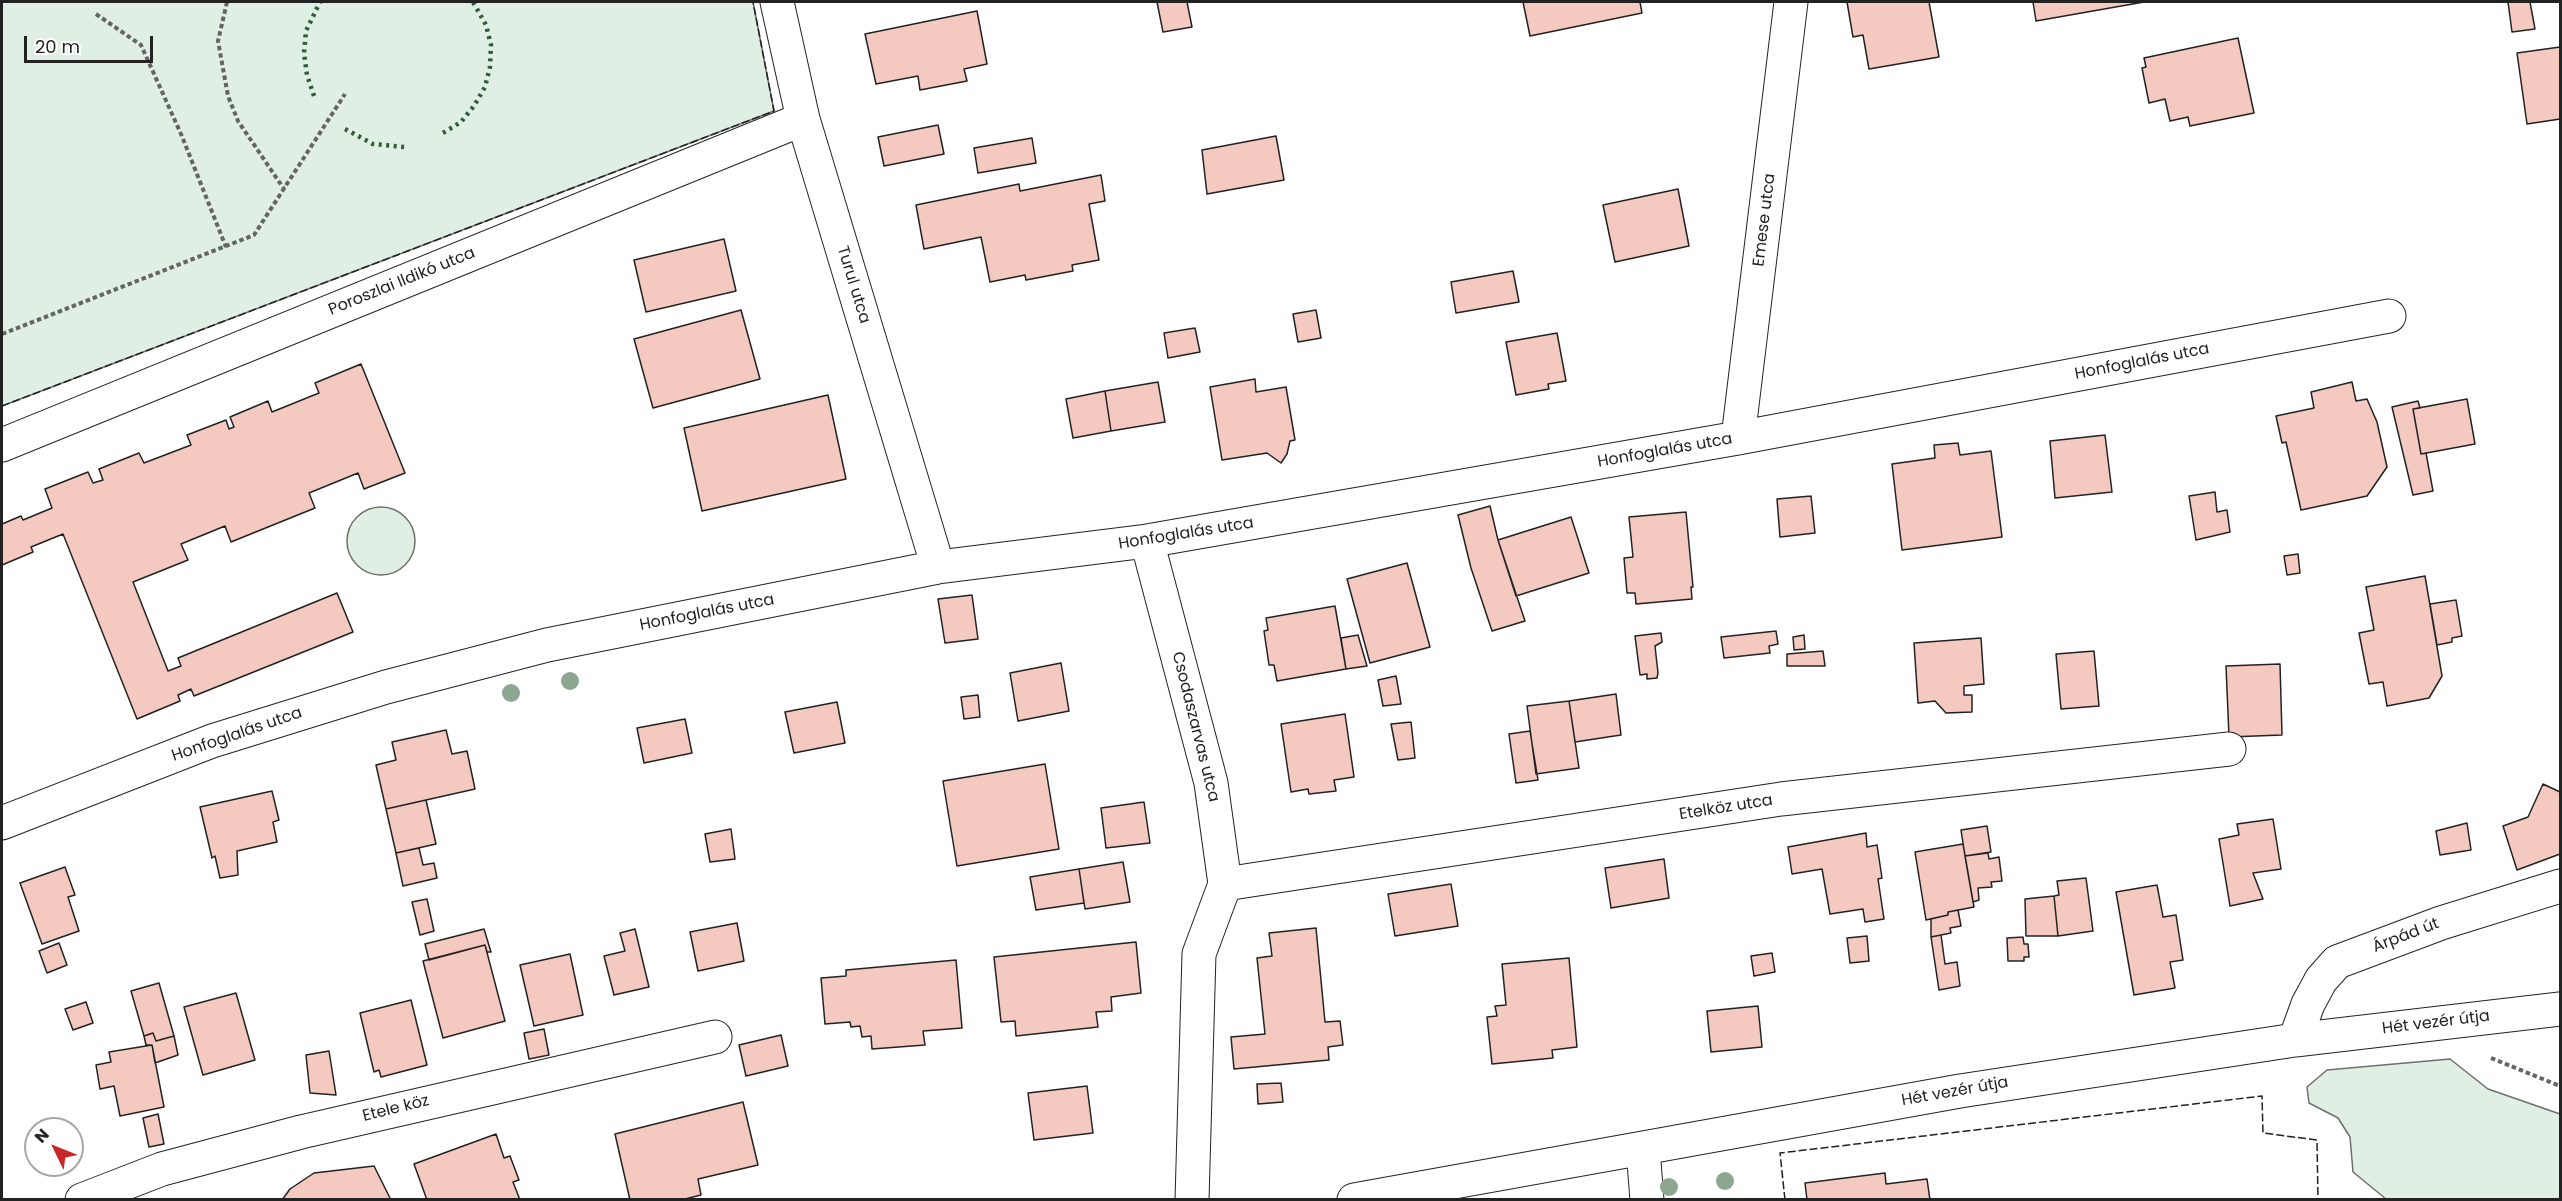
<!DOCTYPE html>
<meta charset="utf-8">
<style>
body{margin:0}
#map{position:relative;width:2562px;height:1201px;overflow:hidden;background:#fff;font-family:Poppins,sans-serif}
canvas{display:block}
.frame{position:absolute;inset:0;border:3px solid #222;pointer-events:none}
.north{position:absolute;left:24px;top:1117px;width:60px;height:60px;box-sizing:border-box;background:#fff;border:2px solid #a7a7a7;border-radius:50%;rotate:313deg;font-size:16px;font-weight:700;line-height:24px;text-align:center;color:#222}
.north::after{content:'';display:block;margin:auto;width:21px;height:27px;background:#c62828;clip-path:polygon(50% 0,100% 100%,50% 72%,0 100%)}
.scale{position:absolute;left:24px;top:36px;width:129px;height:27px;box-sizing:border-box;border:3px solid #222;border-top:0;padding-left:8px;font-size:18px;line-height:21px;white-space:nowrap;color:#222;-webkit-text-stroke:4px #fff;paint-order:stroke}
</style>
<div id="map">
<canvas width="2562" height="1201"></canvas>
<div class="frame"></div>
<div class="north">N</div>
<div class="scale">20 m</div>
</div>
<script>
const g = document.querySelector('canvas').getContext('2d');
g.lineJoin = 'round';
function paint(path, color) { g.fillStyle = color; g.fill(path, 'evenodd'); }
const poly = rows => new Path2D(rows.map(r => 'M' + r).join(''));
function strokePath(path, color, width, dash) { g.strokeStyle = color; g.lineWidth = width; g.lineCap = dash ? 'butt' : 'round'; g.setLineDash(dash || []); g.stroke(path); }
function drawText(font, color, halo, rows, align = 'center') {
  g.font = font + ' Poppins,sans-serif'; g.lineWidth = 4.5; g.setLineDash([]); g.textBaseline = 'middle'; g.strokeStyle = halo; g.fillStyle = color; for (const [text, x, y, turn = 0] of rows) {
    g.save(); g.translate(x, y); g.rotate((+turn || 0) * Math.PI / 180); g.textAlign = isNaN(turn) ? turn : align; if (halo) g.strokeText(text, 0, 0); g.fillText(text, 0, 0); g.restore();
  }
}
const green = poly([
 [2,2,753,2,774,111,2,406,2,2],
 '347 541a34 34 0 1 1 68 0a34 34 0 1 1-68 0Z',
 [2450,1059,2488,1089,2560,1114,2560,1199,2386,1199,2353,1172,2350,1137,2338,1118,2309,1103,2307,1087,2327,1070,2450,1059]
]);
paint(green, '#e0efe3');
strokePath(green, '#6f6f6f', 1.5);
const building = poly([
 [1157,2,1187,2,1192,27,1163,32,1157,2],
 [1523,2,1640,2,1642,13,1530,36,1523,2],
 [1847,2,1929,2,1939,57,1869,69,1863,35,1853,37,1847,2],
 [2033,2,2144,2,2036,21,2033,2],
 [2508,2,2530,2,2535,29,2512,32,2508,2],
 [977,11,987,64,964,69,967,81,920,90,918,76,876,84,865,34,977,11],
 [2238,38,2254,113,2190,126,2188,117,2170,121,2165,99,2149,103,2142,68,2146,67,2144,58,2238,38],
 [2560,47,2560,119,2527,124,2517,53,2560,47],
 [938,125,944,154,884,166,878,137,938,125],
 [1276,136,1284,180,1207,194,1202,150,1276,136],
 [1032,138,1036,163,978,173,974,148,1032,138],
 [1101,175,1105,201,1089,204,1099,260,1072,265,1073,271,1026,280,1025,275,990,282,981,237,924,249,916,205,1019,184,1020,191,1101,175],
 [1678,189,1689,246,1615,262,1603,205,1678,189],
 [724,239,736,291,646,312,634,260,724,239],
 [1513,271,1519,302,1456,313,1451,282,1513,271],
 [741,310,760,379,653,408,634,339,741,310],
 [1316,310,1321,338,1298,342,1293,314,1316,310],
 [1195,328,1200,352,1168,358,1164,333,1195,328],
 [1557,333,1566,381,1548,384,1549,389,1516,395,1506,342,1557,333],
 [361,364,405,473,364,489,358,473,309,493,315,508,231,542,225,526,181,544,188,560,133,582,168,671,181,666,178,658,337,593,353,632,194,696,191,689,178,695,180,701,137,719,63,534,31,547,33,552,2,565,2,524,21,516,23,520,52,508,45,489,88,472,93,483,103,480,99,469,139,453,144,463,191,445,187,435,226,420,229,429,234,427,230,417,268,401,272,412,319,393,315,383,361,364],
 [1255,379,1256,392,1286,387,1295,440,1290,441,1287,454,1281,463,1267,453,1222,460,1210,387,1255,379],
 [1158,382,1165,422,1111,431,1105,391,1158,382],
 [2352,382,2356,401,2367,399,2377,422,2387,467,2367,496,2301,510,2286,442,2282,443,2276,416,2314,408,2311,392,2352,382],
 [1105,391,1111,431,1073,438,1066,399,1105,391],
 [828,395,846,479,702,511,684,428,828,395],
 [2467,399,2475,444,2421,454,2413,409,2467,399],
 [2418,401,2420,408,2413,409,2421,454,2426,453,2433,491,2413,495,2392,407,2418,401],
 [2105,435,2112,492,2055,498,2050,441,2105,435],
 [1958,443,1960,455,1991,451,2002,537,1902,550,1892,464,1935,458,1934,445,1958,443],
 [2215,492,2217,512,2227,510,2230,532,2196,540,2189,496,2215,492],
 [1811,496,1815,533,1780,537,1777,499,1811,496],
 [1490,506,1498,540,1525,621,1492,631,1471,568,1458,515,1490,506],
 [1686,512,1693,587,1691,587,1692,599,1636,604,1635,593,1627,593,1624,558,1633,557,1629,517,1686,512],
 [1571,517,1589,573,1516,596,1498,540,1571,517],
 [2298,554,2300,573,2287,575,2284,556,2298,554],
 [1407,563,1430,647,1370,663,1347,579,1407,563],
 [2425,576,2442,676,2429,698,2387,706,2383,682,2369,684,2359,633,2374,630,2366,587,2425,576],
 [972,595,978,639,945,643,938,599,972,595],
 [2456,600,2462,636,2452,638,2452,642,2437,645,2430,604,2456,600],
 [1335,606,1346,669,1277,681,1274,665,1269,665,1264,631,1268,630,1266,618,1335,606],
 [1776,631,1778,644,1769,646,1770,653,1724,658,1721,637,1776,631],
 [1661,633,1662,642,1655,646,1658,673,1657,678,1647,679,1647,674,1640,675,1635,636,1661,633],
 [1358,635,1367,666,1346,669,1341,638,1358,635],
 [1804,635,1805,649,1794,650,1793,637,1804,635],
 [1981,638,1984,684,1964,686,1964,695,1972,695,1972,712,1946,713,1935,701,1918,703,1914,643,1981,638],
 [1823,651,1825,666,1787,666,1787,654,1823,651],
 [2094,651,2099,706,2061,709,2056,654,2094,651],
 [1061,663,1069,711,1018,721,1010,673,1061,663],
 [2280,664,2282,735,2229,737,2226,666,2280,664],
 [1396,676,1401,704,1383,706,1378,680,1396,676],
 [1616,694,1621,735,1575,742,1569,701,1616,694],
 [978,695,980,717,964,719,961,697,978,695],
 [1569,701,1579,768,1536,774,1527,706,1569,701],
 [837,702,845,743,794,753,785,712,837,702],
 [1345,714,1354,777,1334,780,1336,791,1309,794,1308,789,1291,792,1281,724,1345,714],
 [685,719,692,753,644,763,637,728,685,719],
 [1411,722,1415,758,1398,760,1391,724,1411,722],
 [446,730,452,754,467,751,475,789,386,809,376,765,396,760,392,742,446,730],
 [1530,731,1538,780,1516,783,1509,734,1530,731],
 [1045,764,1059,849,957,866,943,781,1045,764],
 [2543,784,2560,792,2560,854,2517,870,2503,826,2528,817,2543,784],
 [272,791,279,820,273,822,277,842,237,851,238,875,220,878,215,856,212,858,200,807,272,791],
 [426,800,436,844,396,853,386,809,426,800],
 [1144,802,1150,843,1106,848,1101,808,1144,802],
 [2273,819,2281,869,2253,873,2263,899,2230,906,2219,839,2239,835,2237,824,2273,819],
 [2467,823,2471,850,2440,855,2436,831,2467,823],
 [1987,826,1991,852,1965,856,1961,830,1987,826],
 [731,829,735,859,710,862,705,834,731,829],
 [1866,833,1867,847,1877,845,1882,878,1878,879,1884,919,1865,922,1863,909,1830,914,1822,869,1792,874,1788,847,1866,833],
 [1963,844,1974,907,1948,912,1948,915,1926,920,1915,852,1963,844],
 [419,848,423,865,434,863,437,878,403,886,396,853,419,848],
 [1988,853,1989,859,1999,857,2002,881,1991,882,1992,887,1978,888,1979,900,1973,902,1965,856,1988,853],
 [1664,859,1669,898,1611,908,1605,868,1664,859],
 [1123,862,1130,902,1085,909,1079,869,1123,862],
 [65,867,75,895,68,897,79,931,42,944,20,883,65,867],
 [1079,869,1084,903,1036,910,1030,877,1079,869],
 [2086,878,2093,931,2058,936,2054,896,2059,895,2057,881,2086,878],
 [1451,884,1458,926,1395,936,1388,894,1451,884],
 [2157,885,2163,917,2176,915,2183,960,2170,962,2175,988,2134,995,2116,892,2157,885],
 [2054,896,2058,936,2026,936,2025,899,2054,896],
 [427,899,434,931,420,935,412,902,427,899],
 [1958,910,1961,926,1950,928,1951,933,1931,937,1931,919,1948,915,1948,912,1958,910],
 [737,923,744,961,698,971,690,932,737,923],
 [1316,928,1325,1022,1340,1021,1343,1045,1328,1047,1329,1060,1234,1069,1231,1037,1265,1034,1257,958,1272,956,1269,933,1316,928],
 [484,929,491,952,487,952,485,945,429,960,425,944,484,929],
 [635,929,649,987,614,995,604,956,625,951,620,933,635,929],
 [1941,935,1945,964,1957,962,1960,986,1939,990,1931,937,1941,935],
 [1867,936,1869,961,1850,963,1847,938,1867,936],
 [2023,937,2024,944,2028,944,2029,957,2024,957,2024,961,2008,961,2007,938,2023,937],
 [1136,942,1141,993,1111,997,1112,1011,1096,1012,1098,1027,1016,1036,1015,1021,1001,1022,994,957,1136,942],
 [59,943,67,965,47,973,39,951,59,943],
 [485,945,505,1021,443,1038,423,961,485,945],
 [1772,953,1775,972,1754,976,1751,956,1772,953],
 [570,954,583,1015,534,1026,520,965,570,954],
 [1569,958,1577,1047,1552,1050,1553,1058,1492,1064,1487,1017,1497,1016,1495,1006,1506,1005,1502,964,1569,958],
 [956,960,962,1028,923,1031,925,1045,872,1049,871,1036,862,1037,860,1026,851,1027,850,1022,825,1024,821,978,846,976,846,970,956,960],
 [159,983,174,1036,156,1041,153,1033,144,1036,131,991,159,983],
 [236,993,255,1060,203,1075,184,1007,236,993],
 [411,1000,427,1065,381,1077,379,1070,374,1072,360,1013,411,1000],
 [86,1002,93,1023,73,1030,65,1009,86,1002],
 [1758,1006,1762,1047,1711,1052,1707,1011,1758,1006],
 [544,1029,549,1055,529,1059,524,1033,544,1029],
 [153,1033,156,1041,174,1036,178,1055,155,1063,152,1045,146,1045,144,1036,153,1033],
 [781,1035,788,1066,746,1076,739,1045,781,1035],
 [152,1045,164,1107,120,1116,114,1086,100,1089,96,1065,111,1062,109,1052,152,1045],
 [329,1051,336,1095,310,1093,306,1055,329,1051],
 [1281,1083,1283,1102,1258,1104,1257,1084,1281,1083],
 [1087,1086,1093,1133,1034,1140,1028,1093,1087,1086],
 [743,1102,758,1165,698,1179,701,1195,681,1200,630,1200,615,1134,743,1102],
 [158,1114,164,1144,149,1147,143,1118,158,1114],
 [496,1134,504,1158,510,1156,519,1180,513,1182,520,1200,427,1200,414,1164,496,1134],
 [374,1166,391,1200,282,1200,290,1189,314,1173,374,1166],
 [1885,1173,1886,1184,1927,1179,1930,1200,1807,1200,1805,1183,1885,1173]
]);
paint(building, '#f3c9c0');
strokePath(building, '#222', 1.5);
const street = poly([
 [777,2,803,119,938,567],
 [1738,438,1791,2],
 [2,445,803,119],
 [1147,541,1211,783,1225,884,1199,954,1192,1200],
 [2,823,212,741,386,687,547,645,938,567,1147,541,1738,438,2389,316],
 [1225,884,1781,799,2229,749],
 [2295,1040,2308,1004,2321,980,2337,962,2441,923,2560,886],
 [1643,1149,1647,1200],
 [82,1200,162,1169,301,1132,715,1037],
 [1354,1200,1960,1091,2295,1040,2560,1009]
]);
strokePath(street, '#222', 35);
strokePath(poly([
 [227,2,218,41,228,96,238,121,284,189],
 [96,14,141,45,181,134,226,247],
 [2,334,254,235,345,94],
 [2491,1058,2560,1086]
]), '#646464', 4, [4.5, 3]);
strokePath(street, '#fff', 33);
strokePath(poly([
 [314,96,307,75,304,53,306,31,320,2],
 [345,129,373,144,405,147],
 [443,133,461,122,474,106,485,87,490,67,491,45,486,25,473,2]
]), '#2f5e38', 4.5, [3, 4.5]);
strokePath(poly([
 [2,406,774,111,753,2],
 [1785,1200,1780,1153,2262,1096,2263,1133,2317,1140,2318,1200]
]), '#222', 1.5, [8, 3]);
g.fillStyle = '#8da692';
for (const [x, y] of [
 [570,681],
 [511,693],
 [1725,1181],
 [1669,1187]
]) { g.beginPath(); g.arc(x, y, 9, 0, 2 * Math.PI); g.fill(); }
drawText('16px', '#222', '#fff', [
 ["Emese utca",1765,220,-83],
 ["Poroszlai Ildikó utca",402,282,-22],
 ["Turul utca",853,285,73],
 ["Honfoglalás utca",2142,362,-11],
 ["Honfoglalás utca",1665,451,-10],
 ["Honfoglalás utca",1186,534,-9],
 ["Honfoglalás utca",707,613,-11],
 ["Csodaszarvas utca",1195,727,76],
 ["Honfoglalás utca",237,735,-19],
 ["Etelköz utca",1726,808,-9],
 ["Árpád út",2406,936,-21],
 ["Hét vezér útja",2436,1023,-7],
 ["Hét vezér útja",1955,1092,-10],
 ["Etele köz",396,1109,-14]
]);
</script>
